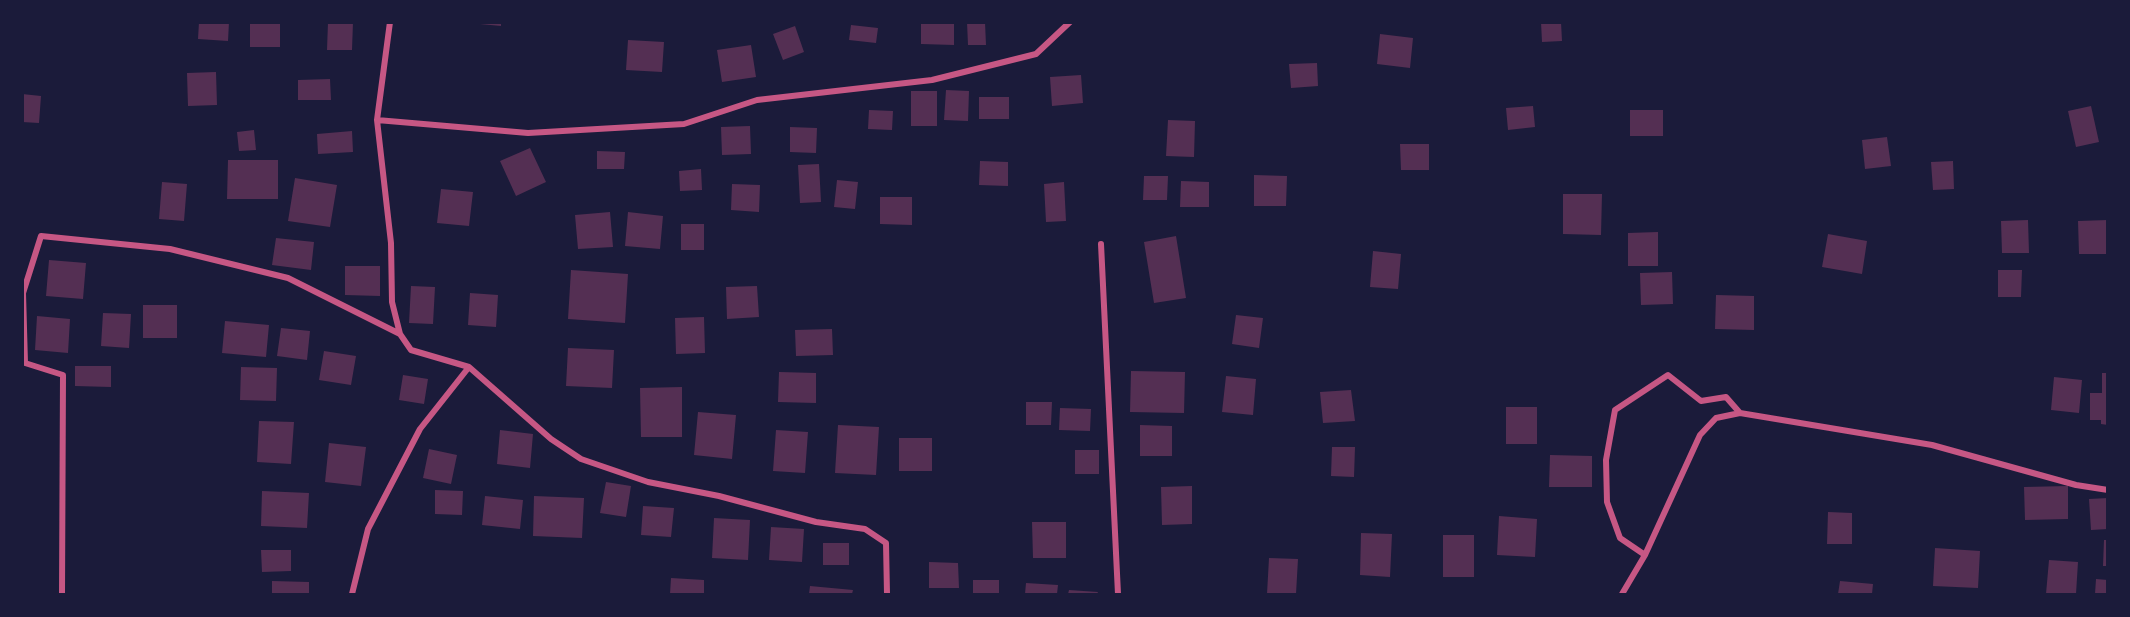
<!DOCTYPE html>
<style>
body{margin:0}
#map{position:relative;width:2130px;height:617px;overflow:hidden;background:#1b1b3a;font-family:"Titillium Web",sans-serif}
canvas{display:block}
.frame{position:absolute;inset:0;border:24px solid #1b1b3a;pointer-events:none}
</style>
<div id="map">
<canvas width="2130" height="617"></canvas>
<div class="frame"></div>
</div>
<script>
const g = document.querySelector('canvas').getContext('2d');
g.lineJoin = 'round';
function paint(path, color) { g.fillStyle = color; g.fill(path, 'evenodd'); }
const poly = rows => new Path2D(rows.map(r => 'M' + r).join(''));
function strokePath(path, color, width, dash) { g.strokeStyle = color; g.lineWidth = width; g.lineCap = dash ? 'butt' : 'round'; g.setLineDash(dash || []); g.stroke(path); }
paint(poly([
 [199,22,229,22,228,41,198,39],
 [250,22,280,22,280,47,250,47],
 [328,22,353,22,352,50,327,50],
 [480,22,501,22,501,26,480,24],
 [921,22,954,22,954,45,921,44],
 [967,22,985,22,986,45,968,45],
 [1541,22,1561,22,1562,41,1542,42],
 [851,25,878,28,876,43,849,40],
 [795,26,804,52,783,60,773,34],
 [1380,34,1413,38,1410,68,1377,64],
 [628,40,664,42,662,72,626,70],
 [751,45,756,77,722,82,717,50],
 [1317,63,1318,86,1291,88,1289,64],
 [216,72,217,105,188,106,187,73],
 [1081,75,1083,103,1052,106,1050,77],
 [330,79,331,100,298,100,298,80],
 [946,90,969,91,968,121,944,120],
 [911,91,937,91,937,126,911,126],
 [22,94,41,96,39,123,22,122],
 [979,97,1009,97,1009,119,979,119],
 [1533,106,1535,127,1508,130,1506,108],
 [2091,106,2099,142,2076,147,2068,111],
 [869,110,893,111,892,130,868,129],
 [1630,110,1663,110,1663,136,1630,136],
 [1168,120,1195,121,1194,157,1166,156],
 [750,126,751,154,722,155,721,127],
 [790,127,817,128,816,153,790,152],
 [254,130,256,150,239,151,237,132],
 [352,131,353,152,318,154,317,134],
 [1887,137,1891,166,1865,169,1862,140],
 [1400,144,1429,144,1429,170,1401,170],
 [530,148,546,182,516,196,500,161],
 [597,151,625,152,624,169,597,169],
 [228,160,278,160,278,199,227,199],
 [980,161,1008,162,1008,186,979,185],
 [1953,161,1954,189,1933,190,1931,162],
 [819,164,821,202,800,203,798,165],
 [701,169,702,190,680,191,679,171],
 [1254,175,1287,176,1286,206,1254,206],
 [1144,176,1168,176,1167,200,1143,200],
 [295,178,337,185,330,227,288,221],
 [837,180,858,182,855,209,834,207],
 [1181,181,1209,182,1209,207,1180,207],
 [162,182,187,184,184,221,159,219],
 [1064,182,1066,221,1046,222,1044,184],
 [732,184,760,185,759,212,731,210],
 [441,189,473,192,469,226,437,223],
 [1563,194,1602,194,1601,235,1563,234],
 [880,197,912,197,912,225,880,224],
 [610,212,613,247,578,249,575,215],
 [628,212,663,216,660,249,625,246],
 [2028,220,2029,253,2002,253,2001,221],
 [2108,220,2108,254,2079,254,2078,221],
 [681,224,704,224,704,250,681,250],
 [1658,232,1658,266,1628,266,1628,233],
 [1828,234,1867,241,1862,274,1822,267],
 [1176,236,1186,298,1154,303,1144,242],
 [276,238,314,242,311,270,272,265],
 [1373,251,1401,254,1398,289,1370,287],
 [49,260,86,263,83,299,46,296],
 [345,266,380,266,380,296,345,295],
 [571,270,628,274,625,323,568,319],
 [1998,270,2022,270,2021,297,1998,297],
 [1672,272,1673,304,1641,305,1640,273],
 [411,286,435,287,433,324,409,323],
 [757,286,759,317,727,319,726,287],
 [470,293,498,295,496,327,468,325],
 [1716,295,1754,296,1754,330,1715,329],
 [143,305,177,305,177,338,143,338],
 [103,313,131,314,129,348,101,346],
 [1236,315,1263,318,1259,348,1232,344],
 [37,316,70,319,68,353,35,350],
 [704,317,705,353,676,354,675,318],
 [225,321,269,325,266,357,222,353],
 [281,328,310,331,307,360,277,356],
 [832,329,833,355,796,356,795,330],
 [568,348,614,350,612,388,566,386],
 [324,351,356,356,351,385,319,380],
 [75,366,111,366,111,387,75,386],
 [241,367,277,368,276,401,240,400],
 [1131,371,1185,372,1184,413,1130,412],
 [779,372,816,373,816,403,778,402],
 [2102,373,2108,373,2108,425,2101,424,2101,420,2090,420,2090,393,2102,393],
 [403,375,428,379,424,404,399,400],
 [1226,376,1256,379,1253,415,1222,412],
 [2054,377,2082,380,2079,413,2051,410],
 [682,387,682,437,641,437,640,388],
 [1351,390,1355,421,1323,423,1320,392],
 [1026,402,1052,402,1051,425,1026,425],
 [1506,407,1537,407,1537,444,1506,444],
 [1060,408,1091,409,1090,431,1059,430],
 [698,412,736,415,732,459,694,455],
 [259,421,294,422,291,464,257,462],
 [838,425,879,427,876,475,835,473],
 [1140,425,1172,426,1172,456,1140,456],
 [500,430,533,434,530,468,497,464],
 [776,430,808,432,805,473,773,471],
 [899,438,932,438,932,471,899,471],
 [329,443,366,447,361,486,325,482],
 [1332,447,1355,447,1354,477,1331,476],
 [429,449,457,455,451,484,423,478],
 [1075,450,1099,450,1099,474,1075,474],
 [1550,455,1592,456,1592,487,1549,487],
 [606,482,631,486,626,517,600,513],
 [1192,486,1192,524,1162,525,1161,487],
 [2068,486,2068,519,2025,520,2024,487],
 [435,490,463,491,462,515,435,514],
 [262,491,309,493,307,528,261,526],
 [485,496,523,500,520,529,482,525],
 [534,496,584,498,582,538,533,536],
 [2108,498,2108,529,2091,530,2089,499],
 [643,506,674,508,671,537,641,535],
 [1828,512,1852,513,1852,544,1827,544],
 [1499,516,1537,519,1535,557,1497,555],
 [714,518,750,520,748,560,712,558],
 [1032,522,1066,522,1066,558,1033,558],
 [771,527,804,529,802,562,769,560],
 [1361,533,1392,534,1390,577,1360,575],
 [1443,535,1474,535,1474,577,1443,577],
 [2104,540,2108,540,2108,566,2103,566],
 [823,543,849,543,849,565,823,565],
 [1935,548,1980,551,1978,588,1933,586],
 [261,550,291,550,291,571,262,572],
 [1269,558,1298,559,1296,594,1267,594],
 [2049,560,2078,562,2076,594,2046,594],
 [929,562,958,563,959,588,929,588],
 [671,578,704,580,704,594,670,594],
 [2096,579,2108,580,2108,594,2095,594],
 [973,580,999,580,999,594,973,594],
 [272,581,309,582,309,594,272,594],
 [1840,581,1873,584,1872,594,1838,594],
 [1026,583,1058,585,1057,594,1025,594],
 [810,586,853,590,852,594,809,594],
 [1069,590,1098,592,1097,594,1068,594]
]), '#542f53');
strokePath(poly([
 [377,120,528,133,684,124,757,100,932,80,1036,54,1070,22],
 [1101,244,1118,594],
 [469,367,551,439,581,459,648,482,719,496,816,522,865,529,886,543,887,594],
 [1645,555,1620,538,1607,502,1606,460,1615,410,1668,375,1701,401,1726,397,1740,413],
 [62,594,63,375,25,363,23,293,41,236,170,249,288,278,400,334],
 [352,594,368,529,420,429,469,367,411,350,400,334,392,302,391,243,377,120,390,22],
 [1622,594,1645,555,1700,435,1716,418,1740,413,1932,445,2076,485,2108,490]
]), '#c65784', 6);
</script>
